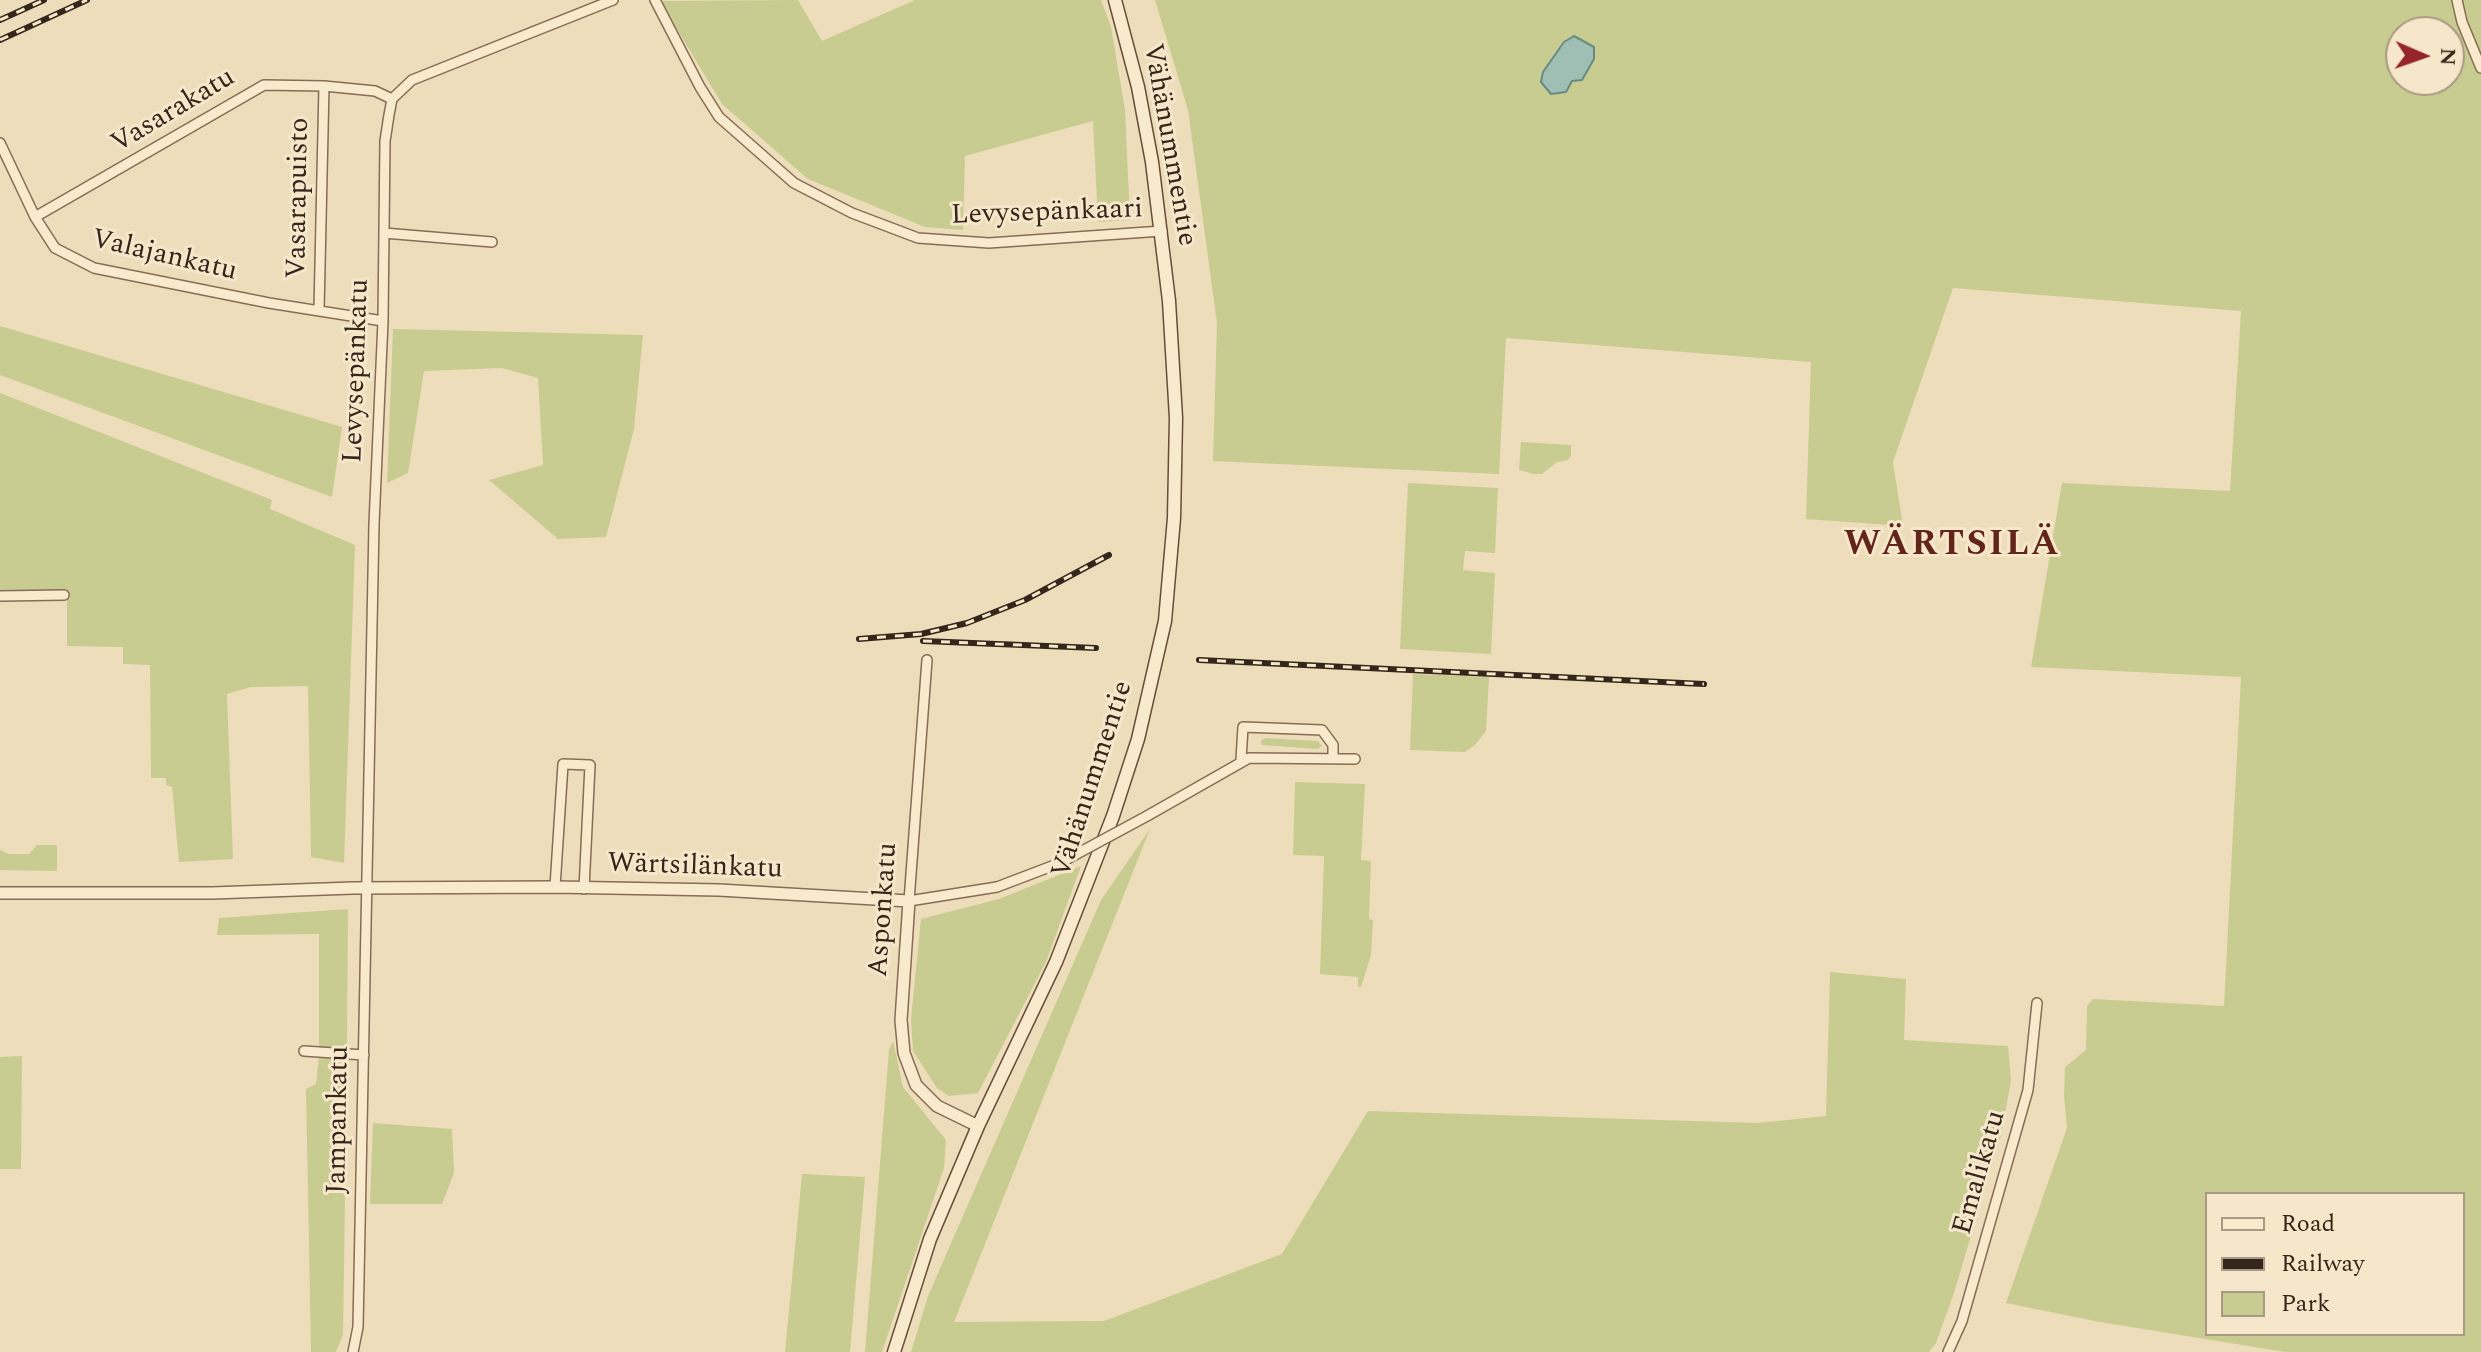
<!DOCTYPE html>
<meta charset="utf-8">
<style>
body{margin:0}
#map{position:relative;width:2481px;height:1352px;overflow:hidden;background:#edb;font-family:Spectral,serif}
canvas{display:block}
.legend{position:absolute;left:2205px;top:1192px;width:260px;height:144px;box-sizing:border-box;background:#f6e7cb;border:2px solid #a89a84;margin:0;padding:10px 14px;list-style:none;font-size:24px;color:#34261a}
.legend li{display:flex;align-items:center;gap:16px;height:40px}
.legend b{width:40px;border:2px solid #a89a84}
.north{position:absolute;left:2385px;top:16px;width:80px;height:80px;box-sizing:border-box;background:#f6e7cb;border:2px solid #a89a84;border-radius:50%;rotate:92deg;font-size:22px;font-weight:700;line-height:32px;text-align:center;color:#34261a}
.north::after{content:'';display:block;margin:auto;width:28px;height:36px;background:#96242b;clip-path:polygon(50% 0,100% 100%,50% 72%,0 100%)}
</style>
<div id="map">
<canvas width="2481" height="1352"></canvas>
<ul class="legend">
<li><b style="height:10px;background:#f9eace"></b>Road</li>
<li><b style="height:10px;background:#34261a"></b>Railway</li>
<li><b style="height:22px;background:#c8cc90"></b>Park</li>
</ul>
<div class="north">N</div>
</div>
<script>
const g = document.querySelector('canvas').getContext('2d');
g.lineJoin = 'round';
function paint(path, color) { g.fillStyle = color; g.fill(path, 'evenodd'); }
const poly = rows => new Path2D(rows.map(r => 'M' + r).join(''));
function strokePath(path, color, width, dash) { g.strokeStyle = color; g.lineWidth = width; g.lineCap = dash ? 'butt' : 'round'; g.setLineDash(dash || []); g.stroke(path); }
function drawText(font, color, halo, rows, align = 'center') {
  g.font = font + ' Spectral,serif'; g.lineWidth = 6; g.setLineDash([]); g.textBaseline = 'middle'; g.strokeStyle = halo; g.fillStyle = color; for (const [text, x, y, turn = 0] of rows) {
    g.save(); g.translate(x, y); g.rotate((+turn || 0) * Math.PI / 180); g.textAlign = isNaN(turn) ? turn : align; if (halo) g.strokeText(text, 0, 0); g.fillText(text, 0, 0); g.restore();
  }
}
paint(poly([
 [798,0,822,41,915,0,1101,0,1111,27,1125,110,1130,220,1098,222,1093,121,965,156,963,230,925,227,808,179,722,104,660,1],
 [1155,0,2481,0,2481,1352,2285,1352,2100,1322,2006,1303,2067,1128,2064,1096,2065,1067,2086,1050,2087,1006,2093,999,2224,1006,2241,677,2031,667,2062,483,2230,491,2241,311,1953,288,1893,462,1903,526,1806,519,1811,362,1506,338,1499,474,1213,461,1217,323,1188,110],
 [2401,32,2449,32,2449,80,2401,80],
 [2207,1194,2463,1194,2463,1334,2207,1334],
 [0,326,342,427,332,497,0,375],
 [393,329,643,335,634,429,606,537,558,539,489,480,543,465,538,378,502,368,424,371,408,473,387,483],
 [0,393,272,500,270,509,355,545,344,863,311,857,308,686,251,687,227,694,233,859,179,862,172,787,166,785,166,778,151,778,150,665,123,664,123,647,67,646,67,591,0,590],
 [1521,442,1571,445,1571,456,1568,460,1557,462,1542,474,1534,474,1519,470],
 [1408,483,1498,488,1495,553,1465,551,1463,570,1495,573,1491,654,1400,649],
 [1413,674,1489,677,1486,731,1475,745,1465,752,1410,750],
 [1265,738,1318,741,1322,746,1318,749,1262,745,1261,741],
 [1295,782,1365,784,1361,860,1371,861,1369,919,1373,920,1371,955,1361,987,1358,987,1358,977,1320,974,1324,856,1293,855],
 [1150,829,954,1322,1104,1321,1282,1254,1368,1111,1758,1123,1826,1116,1830,972,1906,979,1904,1040,2008,1046,2011,1081,2001,1135,1954,1293,1936,1343,1929,1352,911,1352,928,1296,1101,900],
 [37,845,57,845,57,871,0,870,0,850,9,854,29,854],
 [1081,866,1046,962,978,1093,949,1096,937,1088,913,1051,911,1019,921,919,999,899],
 [348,909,347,1048,319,1047,319,934,217,935,219,918],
 [893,1041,903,1087,946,1140,944,1168,882,1352,865,1352,889,1050],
 [22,1056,21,1169,0,1169,0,1057],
 [319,1056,347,1057,343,1335,336,1352,311,1352,306,1089,316,1084],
 [373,1123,452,1129,454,1173,442,1204,370,1204],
 [802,1174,865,1177,850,1352,785,1352]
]), '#c8cc90');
const water = poly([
 [1574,36,1594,47,1594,59,1582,80,1572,81,1566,92,1551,94,1541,82,1543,72,1564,42,1574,36]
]);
paint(water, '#a0bfb4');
strokePath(water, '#688c81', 2);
const minor = poly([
 [655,0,700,87,719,117,794,183,852,213,918,238,989,243,1162,231],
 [2457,0,2462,22,2481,68],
 [0,143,35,217,55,248,94,268,269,303,383,321],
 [35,217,264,85,324,86,375,91,392,99],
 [384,233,492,242],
 [319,310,324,86],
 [0,596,64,595],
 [927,660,909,901,997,887,1060,863],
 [1241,760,1243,727,1322,730,1333,745,1333,758],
 [1147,816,1249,758,1355,759],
 [555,887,563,764,590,765,584,889],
 [304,1051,364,1055],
 [353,1352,358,1327,374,524,383,321,385,141,389,115,392,99,412,80,613,0],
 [1948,1352,1962,1321,2028,1090,2037,1003]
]);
const tertiary = poly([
 [0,893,212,893,353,888,555,887,719,890,909,901,901,1020,904,1053,916,1085,937,1106,978,1126]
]);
const secondary = poly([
 [894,1352,930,1239,978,1126,1056,962,1113,816,1138,739,1165,621,1174,518,1176,418,1169,301,1152,162,1138,87,1115,0]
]);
strokePath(minor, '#866d55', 12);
strokePath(tertiary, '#866d55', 14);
strokePath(secondary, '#674e39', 15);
strokePath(minor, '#f9eace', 9);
strokePath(tertiary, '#f9eace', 11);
strokePath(secondary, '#f9eace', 12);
const rail = poly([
 [0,20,44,0],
 [0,40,87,0],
 [859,639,921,634,967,623,1025,600,1109,555],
 [923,641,1096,648],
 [1199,660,1704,684]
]);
strokePath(rail, '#34261a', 6);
strokePath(rail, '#f6e7cb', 3, [9]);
const minorBridge = poly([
 [1060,863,1147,816]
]);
strokePath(minorBridge, '#866d55', 12, []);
strokePath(minorBridge, '#f9eace', 9);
drawText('28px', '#34261a', '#f6e7cb', [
 ["Vasarakatu",174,112,-31],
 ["Vähänummentie",1168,145,80],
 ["Vasarapuisto",300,198,-89],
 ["Levysepänkaari",1047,214,-2],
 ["Valajankatu",164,257,13],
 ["Levysepänkatu",358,371,-88],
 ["Vähänummentie",1094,780,-72],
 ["Wärtsilänkatu",695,868,2],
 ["Asponkatu",885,910,-86],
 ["Jampankatu",340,1120,-89],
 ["Emalikatu",1981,1173,-74]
]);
g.letterSpacing = '2px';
drawText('bold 36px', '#622519', '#f6e7cb', [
 ["WÄRTSILÄ",1952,547]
]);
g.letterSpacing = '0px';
</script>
